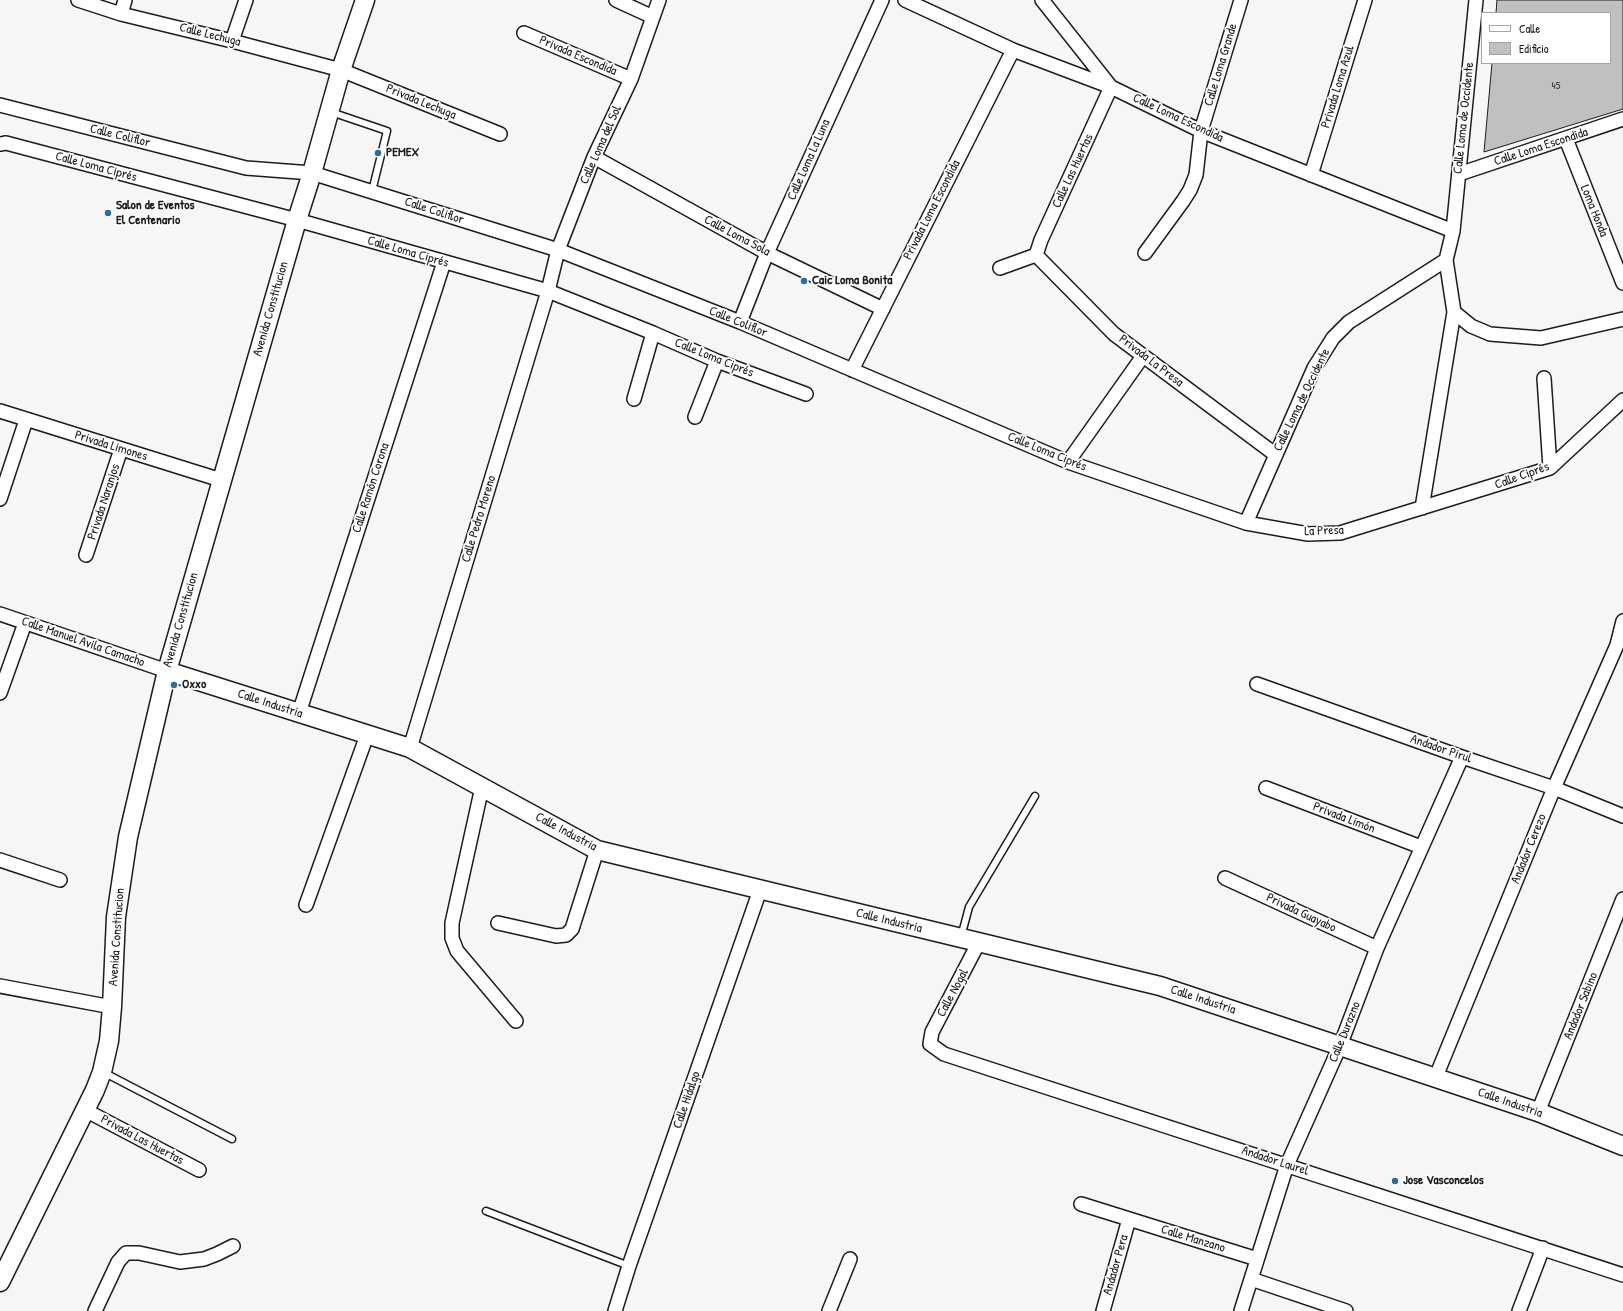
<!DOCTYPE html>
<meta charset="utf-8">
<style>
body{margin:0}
#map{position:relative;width:1623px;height:1311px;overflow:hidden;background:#f6f6f6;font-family:"Patrick Hand",sans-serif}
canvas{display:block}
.legend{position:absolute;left:1481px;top:12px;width:130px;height:52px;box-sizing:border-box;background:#fff;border:1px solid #a4a4a4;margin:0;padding:5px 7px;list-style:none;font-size:12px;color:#1c1c1c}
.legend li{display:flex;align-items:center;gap:8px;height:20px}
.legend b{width:20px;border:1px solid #a4a4a4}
</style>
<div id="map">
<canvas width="1623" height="1311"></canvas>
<ul class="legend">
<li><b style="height:5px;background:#fff"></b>Calle</li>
<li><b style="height:11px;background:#c0c0c0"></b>Edificio</li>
</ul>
</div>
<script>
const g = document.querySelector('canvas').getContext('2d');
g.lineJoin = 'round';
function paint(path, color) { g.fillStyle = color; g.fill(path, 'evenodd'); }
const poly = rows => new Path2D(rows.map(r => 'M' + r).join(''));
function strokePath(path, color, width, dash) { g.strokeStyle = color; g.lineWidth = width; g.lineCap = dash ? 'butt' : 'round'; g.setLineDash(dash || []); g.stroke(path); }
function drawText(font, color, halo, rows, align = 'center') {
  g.font = font + ' "Patrick Hand",sans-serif'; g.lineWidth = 3.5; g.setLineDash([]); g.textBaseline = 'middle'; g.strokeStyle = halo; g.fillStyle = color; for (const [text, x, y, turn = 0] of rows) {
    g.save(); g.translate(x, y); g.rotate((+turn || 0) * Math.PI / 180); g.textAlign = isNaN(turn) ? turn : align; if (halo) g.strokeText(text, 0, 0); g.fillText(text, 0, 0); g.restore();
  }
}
const building = poly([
 [1497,0,1623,0,1623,109,1484,152,1492,63,1610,63,1610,13,1496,13,1497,0]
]);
paint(building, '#c0c0c0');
strokePath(building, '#1c1c1c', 1);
const lane = poly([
 [331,112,387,131,372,191],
 [961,937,969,907,1035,796],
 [103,1072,232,1139],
 [486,1211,629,1266]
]);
const street = poly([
 [78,0,121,14,232,41,341,70,500,134],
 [616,0,653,17],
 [905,0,1013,50,1111,87,1201,131,1453,231],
 [121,14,125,0],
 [524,33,631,79],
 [232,41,246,0],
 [0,105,246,168,312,173,558,250,740,322,1068,462,1246,523,1308,534,1340,533,1550,468,1623,400],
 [1566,139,1623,283],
 [0,144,6,143,297,220,548,291,653,333,717,361,806,394],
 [594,157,767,253,883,309],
 [1459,174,1623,119],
 [1311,175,1365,0],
 [1145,253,1183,201,1190,190,1196,175,1201,131,1241,0],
 [1036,255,1114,334,1276,455],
 [1036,255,1041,240,1111,87,1042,0],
 [1000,268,1036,255],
 [1454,312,1471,326,1490,334,1541,338,1623,319],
 [740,322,767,253,882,0],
 [852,370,1013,50],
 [1544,378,1550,468],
 [634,399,653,333],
 [0,411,221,480],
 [695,417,717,361],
 [1068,462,1143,356],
 [0,499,26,420],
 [1422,508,1454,312,1446,260,1453,231,1476,0],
 [1246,523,1314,368,1333,338,1349,322,1446,260],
 [86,555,121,449],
 [0,614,167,671],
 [1257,684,1462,757,1554,788,1623,816],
 [0,693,25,623],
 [299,713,444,262],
 [410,748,548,291,558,250,594,157,631,79,659,0],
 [482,787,452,923,452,938,457,951,516,1021],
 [1266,788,1421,847],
 [0,860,60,880],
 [1225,878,1377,948],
 [306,905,367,735],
 [498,923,556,936,566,935,572,929,597,850],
 [979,942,932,1032,930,1044,944,1054,1623,1275],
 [0,986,112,1007],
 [1435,1079,1554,788,1617,645,1623,621],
 [85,1110,199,1170],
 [1538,1112,1623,899],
 [1081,1204,1257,1259],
 [1251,1279,1346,1311],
 [95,1311,118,1262,126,1253,139,1253,180,1262,204,1259,217,1254,233,1246],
 [615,1311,629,1266,760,890],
 [829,1311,850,1259],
 [1103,1311,1129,1219],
 [1241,1311,1287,1165,1340,1046,1377,948,1462,757],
 [1519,1311,1543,1248]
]);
const secondary = poly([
 [167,671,410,748,597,850,1160,986,1538,1112,1623,1146],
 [0,1282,95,1090,102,1072,109,1041,112,1007,116,917,128,837,167,671,297,220,312,173,341,70,365,0]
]);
strokePath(lane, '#1c1c1c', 9);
strokePath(street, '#1c1c1c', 16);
strokePath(secondary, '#1c1c1c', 21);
strokePath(lane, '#fff', 6);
strokePath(street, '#fff', 13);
strokePath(secondary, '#fff', 18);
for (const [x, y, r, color] of [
 [378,153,4,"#1f6fb2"],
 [108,213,4,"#1f6fb2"],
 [804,281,4,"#1f6fb2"],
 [174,685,4,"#1f6fb2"],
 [1395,1181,4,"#1f6fb2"]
]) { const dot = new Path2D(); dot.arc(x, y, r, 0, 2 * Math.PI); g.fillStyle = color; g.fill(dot); strokePath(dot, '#fff', 1.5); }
drawText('11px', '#454545', null, [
 ["45",1556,86]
]);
drawText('13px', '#1c1c1c', '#fff', [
 ["Calle Lechuga",210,35,14],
 ["Privada Escondida",578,56,23],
 ["Calle Loma Grande",1221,65,-73],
 ["Privada Loma Azul",1338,87,-73],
 ["Privada Lechuga",421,102,22],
 ["Calle Loma Escondida",1178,118,25],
 ["Calle Loma de Occidente",1464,118,-84],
 ["Calle Coliflor",120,136,14],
 ["Calle Loma del Sol",601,145,-66],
 ["Calle Loma Escondida",1541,147,-18],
 ["Calle Loma La Luna",809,160,-66],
 ["Calle Loma Ciprés",96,167,15],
 ["Calle Las Huertas",1073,171,-65],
 ["Privada Loma Escondida",932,210,-63],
 ["Calle Coliflor",434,211,18],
 ["Loma Honda",1594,211,68],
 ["Calle Loma Sola",737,236,28],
 ["Calle Loma Ciprés",408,252,16],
 ["Avenida Constitucion",271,309,-74],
 ["Calle Coliflor",738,322,22],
 ["Calle Loma Ciprés",714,358,22],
 ["Privada La Presa",1151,361,37],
 ["Calle Loma de Occidente",1302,400,-64],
 ["Privada Limones",111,446,17],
 ["Calle Loma Ciprés",1047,452,22],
 ["Calle Ciprés",1522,476,-20],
 ["Calle Ramón Corona",371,488,-72],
 ["Privada Naranjos",104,502,-72],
 ["Calle Pedro Moreno",479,519,-73],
 ["La Presa",1324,531,-2],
 ["Avenida Constitucion",181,620,-74],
 ["Calle Manuel Avila Camacho",83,642,19],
 ["Calle Industria",270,704,18],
 ["Andador Pirul",1441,749,19],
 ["Privada Limón",1344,818,21],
 ["Calle Industria",566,832,28],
 ["Andador Cerezo",1529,849,-68],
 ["Privada Guayabo",1301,913,25],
 ["Calle Industria",889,921,14],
 ["Avenida Constitucion",117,937,-86],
 ["Calle Nogal",953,993,-62],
 ["Calle Industria",1203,1000,18],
 ["Andador Sabino",1581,1006,-68],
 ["Calle Durazno",1345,1032,-68],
 ["Calle Hidalgo",687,1100,-71],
 ["Calle Industria",1510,1103,19],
 ["Privada Las Huertas",142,1140,28],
 ["Andador Laurel",1275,1161,18],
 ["Calle Manzano",1193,1239,17],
 ["Andador Pera",1116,1265,-74]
]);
drawText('bold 13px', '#1c1c1c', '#fff', [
 ["PEMEX",386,153],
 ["Salon de Eventos",116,206],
 ["El Centenario",116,221],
 ["Caic Loma Bonita",812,281],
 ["Oxxo",182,685],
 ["Jose Vasconcelos",1403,1181]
], 'left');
</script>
